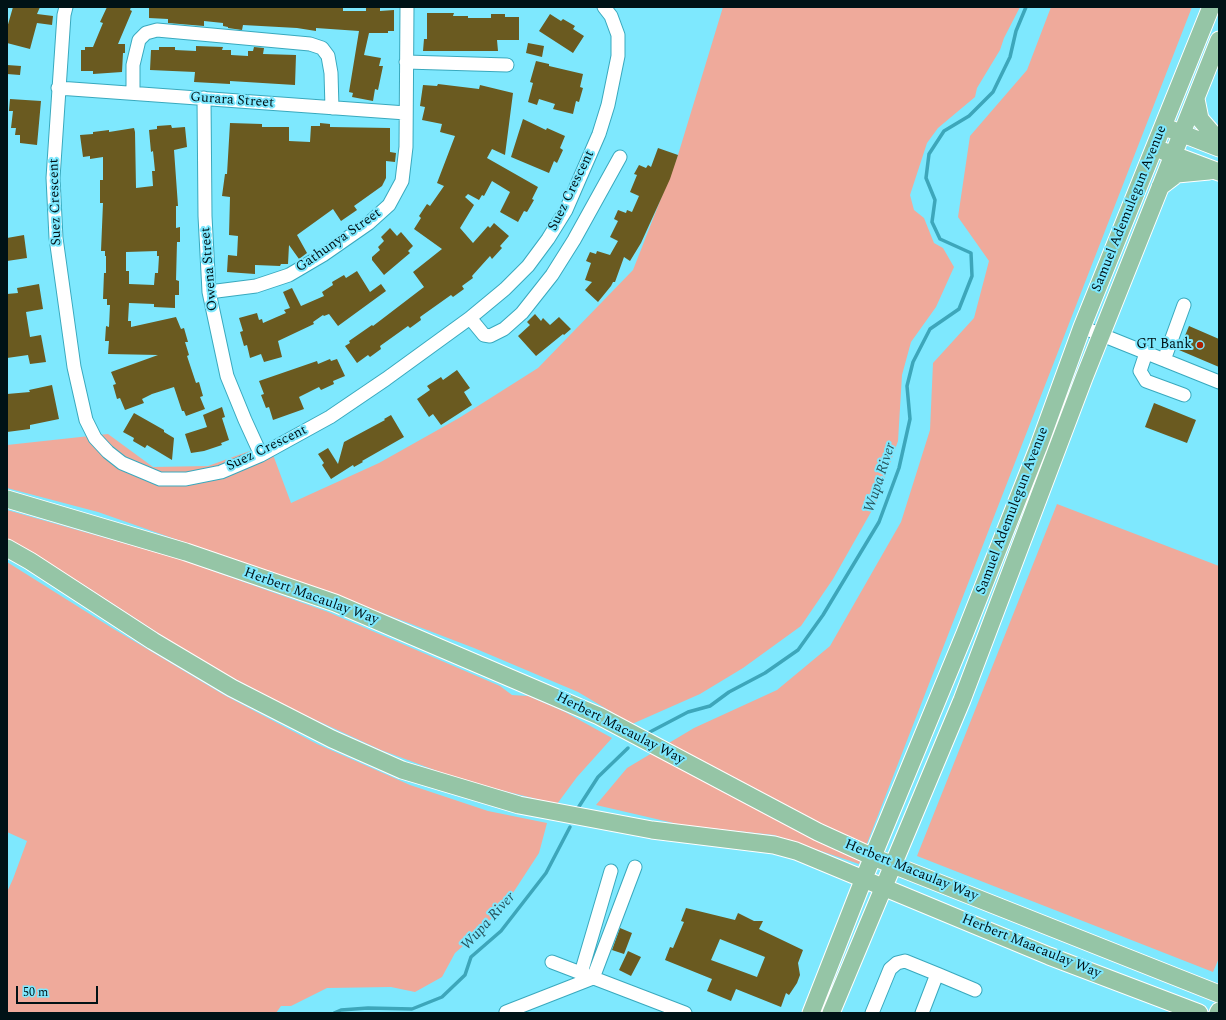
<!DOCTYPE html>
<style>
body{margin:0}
#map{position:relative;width:1226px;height:1020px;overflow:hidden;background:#7ee8fe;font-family:Spectral,serif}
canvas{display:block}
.frame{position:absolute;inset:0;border:8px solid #001216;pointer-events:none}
.scale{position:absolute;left:16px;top:986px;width:82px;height:18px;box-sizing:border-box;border:2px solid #001216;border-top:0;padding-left:5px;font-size:12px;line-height:14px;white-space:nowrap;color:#001216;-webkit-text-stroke:3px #7ee8fe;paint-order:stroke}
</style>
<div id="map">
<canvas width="1226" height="1020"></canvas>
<div class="frame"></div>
<div class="scale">50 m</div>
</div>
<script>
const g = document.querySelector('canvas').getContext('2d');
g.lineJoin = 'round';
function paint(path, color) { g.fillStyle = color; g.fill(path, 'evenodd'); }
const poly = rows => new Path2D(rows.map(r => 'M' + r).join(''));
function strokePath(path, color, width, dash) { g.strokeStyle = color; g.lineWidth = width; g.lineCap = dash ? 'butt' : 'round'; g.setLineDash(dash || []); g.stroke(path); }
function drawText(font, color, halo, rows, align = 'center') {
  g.font = font + ' Spectral,serif'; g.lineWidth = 4; g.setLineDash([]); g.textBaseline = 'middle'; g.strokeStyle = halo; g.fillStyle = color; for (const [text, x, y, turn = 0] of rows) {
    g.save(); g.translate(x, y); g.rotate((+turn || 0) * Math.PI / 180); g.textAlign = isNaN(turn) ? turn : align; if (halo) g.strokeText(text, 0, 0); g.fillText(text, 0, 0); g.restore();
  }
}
paint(poly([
 [723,7,1020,7,1004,38,1000,50,977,88,975,97,938,128,927,143,910,195,914,210,924,218,934,243,943,248,954,267,936,307,911,342,902,375,898,441,875,505,833,579,801,626,743,668,700,694,632,724,578,692,474,648,346,599,98,512,7,488,7,445,108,434,153,467,208,466,269,444,291,503,379,463,459,418,538,368,633,270,678,155],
 [1051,7,1192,7,859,864,774,835,682,825,596,805,627,768,694,728,777,690,830,646,901,522,930,430,933,363,974,318,989,261,958,217,970,136,1027,70],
 [1057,504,1219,566,1219,958,1213,972,917,856],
 [7,510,179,559,328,612,500,686,512,695,528,696,565,712,612,738,577,777,557,804,464,781,381,750,294,710,201,661,84,585,7,540],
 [7,562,112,628,224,695,317,744,410,785,488,811,547,823,539,853,509,899,480,931,455,953,442,977,415,992,391,987,327,988,291,1006,281,1006,276,1013,7,1013,7,892,13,879,27,841,7,832]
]), '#efaa9b');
strokePath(poly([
 [648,733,688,712,710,706,729,692,765,673,798,650,823,615,879,522,899,468,910,419,907,386,913,362,930,329,959,309,972,276,971,253,940,239,932,222,935,200,926,178,929,154,944,131,969,116,993,92,1010,57,1016,31,1026,7],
 [578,808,598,777,628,748],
 [334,1013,341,1010,368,1008,412,1009,442,997,465,975,471,957,501,931,546,873,570,827]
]), '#3da6ba', 3.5);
paint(poly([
 [13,7,40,7,37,14,53,16,52,25,37,23,30,49,7,43,7,28],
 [107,7,131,7,130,10,132,11,118,44,125,44,125,53,123,53,122,72,93,74,93,71,81,71,81,50,85,50,85,47,93,47,103,23,100,22],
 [149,7,333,7,343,8,343,11,366,11,366,8,380,7,380,11,394,10,394,31,388,31,388,33,369,33,364,55,381,58,379,66,383,66,378,90,375,89,373,101,352,97,353,93,349,92,359,31,316,28,316,31,297,28,243,25,242,30,228,28,228,27,223,26,223,23,204,21,204,26,168,23,168,19,149,18],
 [427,13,454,13,453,16,468,16,468,18,491,18,491,14,505,14,505,17,519,17,519,40,497,40,498,51,423,51,424,39,427,39],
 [550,14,561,21,563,19,575,26,573,29,584,36,573,53,539,31],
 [528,43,544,46,542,57,526,53],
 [196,46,223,47,222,50,231,50,231,55,248,56,248,51,253,51,254,47,264,48,263,54,296,55,295,85,230,81,230,84,194,82,195,72,150,70,151,50,159,50,159,47,175,47,175,50,196,51],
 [536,61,549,64,549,66,583,74,580,87,583,88,579,102,576,101,573,114,553,109,555,104,539,99,537,105,528,102,533,83,530,82],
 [7,65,21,66,20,75,7,74],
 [438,84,479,89,480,85,513,93,505,155,492,149,487,158,538,187,532,199,534,200,527,212,524,211,518,222,500,212,510,192,492,181,484,196,482,195,479,200,468,194,465,197,474,205,460,228,473,243,488,226,490,228,494,223,509,236,500,246,502,248,492,259,490,256,472,276,473,278,462,286,464,289,453,297,451,295,420,317,421,320,410,328,408,326,380,346,381,349,370,357,368,355,357,363,345,346,350,343,349,341,372,325,373,326,424,287,413,272,442,249,414,229,421,218,419,216,427,204,430,206,444,186,437,183,455,136,440,132,442,124,422,120,425,107,420,106,423,85,437,86],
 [10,99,41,101,37,145,20,143,20,135,15,135,16,128,11,128,13,111,9,111],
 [523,119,546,130,547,128,565,136,560,148,563,150,557,163,554,161,549,173,511,157],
 [230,123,262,124,262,127,289,127,289,141,310,142,311,126,320,126,320,123,330,124,330,127,390,128,390,152,396,153,395,162,386,161,386,178,382,186,354,206,357,210,341,221,333,209,297,235,307,253,299,259,289,245,288,264,281,264,280,266,255,265,255,274,227,272,228,255,237,256,238,236,229,235,230,197,222,196,225,174,227,174],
 [171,125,172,128,185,127,187,147,174,150,178,206,176,206,176,228,180,227,180,242,177,242,176,280,179,281,179,295,175,295,175,308,154,307,154,304,129,303,128,321,131,321,131,327,176,317,181,329,184,328,188,342,185,342,189,355,187,356,196,383,199,382,203,396,200,397,205,409,186,416,184,411,182,411,174,387,152,394,142,399,144,403,125,410,120,398,117,399,113,385,116,384,111,372,158,355,108,354,109,341,105,341,106,326,109,327,110,305,107,305,107,299,103,299,104,273,106,273,106,256,105,256,105,251,101,251,103,203,100,203,100,180,103,180,103,157,90,159,90,156,83,157,80,135,93,134,93,132,109,130,109,132,134,128,135,132,136,188,153,186,152,171,155,171,153,151,151,152,149,130,157,129,157,126],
 [157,251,157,256,159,256,158,273,155,273,154,285,129,284,129,271,126,271,126,252],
 [658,148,678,155,670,179,641,243,630,261,624,257,615,282,613,282,611,286,598,302,585,290,592,282,585,280,591,263,586,261,590,252,596,254,597,251,610,255,618,241,610,237,618,221,614,219,618,210,626,213,627,210,632,212,639,196,630,192,637,175,634,174,639,165,646,168,648,165,651,167],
 [390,228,397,236,401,232,413,246,408,251,410,253,384,275,372,260,372,257,380,250,378,247,384,241,381,237],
 [24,235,27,258,7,261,7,238],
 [357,271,370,292,381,284,386,291,338,326,329,314,324,316,323,315,313,322,314,324,278,341,282,357,264,362,261,354,250,358,247,345,244,346,240,332,243,331,239,318,257,313,259,320,262,319,263,323,286,313,284,310,290,308,283,292,292,288,301,306,324,296,322,292,333,285,332,282,344,275,346,278],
 [39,284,43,309,26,312,30,337,41,335,46,362,30,364,28,355,7,358,7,294,18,293,17,288],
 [535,314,541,321,543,318,550,325,559,317,571,329,564,335,563,334,536,356,518,336,530,325,527,322],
 [1189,326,1219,339,1219,367,1179,350],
 [330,359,331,361,337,359,345,376,333,381,334,384,321,390,319,387,299,397,304,409,273,420,269,407,266,408,261,395,264,394,259,381,317,361,318,364],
 [457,370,470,388,464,392,472,405,441,425,433,414,429,417,417,399,430,390,427,386,441,377,443,380],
 [52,385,59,419,30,425,30,429,7,432,7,394,30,392,29,390],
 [1154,403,1196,420,1187,443,1145,427],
 [222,407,225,417,222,418,229,440,221,443,222,445,204,451,191,453,185,434,207,427,203,415],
 [134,413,164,430,164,432,174,438,172,460,147,445,145,448,133,441,134,438,123,432],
 [391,415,404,437,362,461,363,462,354,467,353,465,331,479,322,465,324,463,318,454,328,448,338,464,344,442,385,420,384,419],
 [686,908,735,920,738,913,754,921,763,921,759,929,803,950,798,963,800,975,797,983,789,995,786,993,781,1007,736,989,731,1001,707,991,712,979,665,960,670,947,673,948,684,922,681,921],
 [720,939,765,957,757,977,711,960],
 [620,928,632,933,624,954,612,950],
 [628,951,641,957,631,976,619,970]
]), '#6a5a20');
const minor = poly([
 [66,7,64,15,53,178,56,238,74,367,86,420,95,438,108,452,122,463,160,479,186,479,221,472,261,455,330,417,386,379,470,318,505,289,528,266,548,239,566,210,599,134,608,105,618,56,618,35,611,16,604,7],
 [406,62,507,65],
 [58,88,406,113],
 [133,93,133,65,139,40,146,33,157,30,310,44,322,48,328,56,331,73,332,108],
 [204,98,205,216,209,292,227,376,245,420,261,455],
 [209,292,256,286,289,275,323,255,369,223,389,205,402,181,406,147,407,7],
 [470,318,484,335,490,336,504,329,522,313,552,275,574,240,620,157],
 [1082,327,1219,382],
 [1146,353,1140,371,1146,381,1184,395],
 [1164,360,1184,305],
 [552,962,685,1013],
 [581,973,611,871],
 [506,1012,593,978,635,867],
 [872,1013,890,969,897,963,905,961,937,974],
 [922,1013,937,974,975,990]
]);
const major = poly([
 [1196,99,1200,119,1219,141],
 [1170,129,1219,148],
 [1163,151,1219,172],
 [1160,187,1177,174,1209,171],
 [7,499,186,552,335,603,599,716,818,832,873,857,1219,994],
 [7,548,30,561,153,641,232,688,332,739,402,770,519,805,652,830,774,845,796,851,1049,956,1199,1013],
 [811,1013,864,878,965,633,1038,448,1082,327,1211,7],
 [831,1013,962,700,1084,378,1219,40],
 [1218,1013,1219,1011]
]);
strokePath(minor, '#39a9be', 15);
strokePath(major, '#fff', 19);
strokePath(minor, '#fff', 13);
strokePath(major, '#95c5a6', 17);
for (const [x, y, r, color] of [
 [1200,345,4,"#ae2100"]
]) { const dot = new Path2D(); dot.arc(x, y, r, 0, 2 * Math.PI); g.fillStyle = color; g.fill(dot); strokePath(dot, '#7ee8fe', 1.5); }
drawText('14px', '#001216', '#7ee8fe', [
 ["Gurara Street",232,101,4],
 ["Suez Crescent",572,191,-64],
 ["Suez Crescent",56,202,-92],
 ["Samuel Ademulegun Avenue",1130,209,-68],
 ["Gathunya Street",339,241,-35],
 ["Owena Street",210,269,-95],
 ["Suez Crescent",267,449,-26],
 ["Samuel Ademulegun Avenue",1013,511,-69],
 ["Herbert Macaulay Way",311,597,20],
 ["Herbert Macaulay Way",620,729,27],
 ["Herbert Macaulay Way",911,871,22],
 ["Herbert Maacaulay Way",1031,947,22]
]);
drawText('14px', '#001216', '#7ee8fe', [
 ["GT Bank",1192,345]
], 'right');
drawText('italic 15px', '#28555e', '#7ee8fe', [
 ["Wupa River",881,478,-72],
 ["Wupa River",489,922,-48]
]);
</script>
